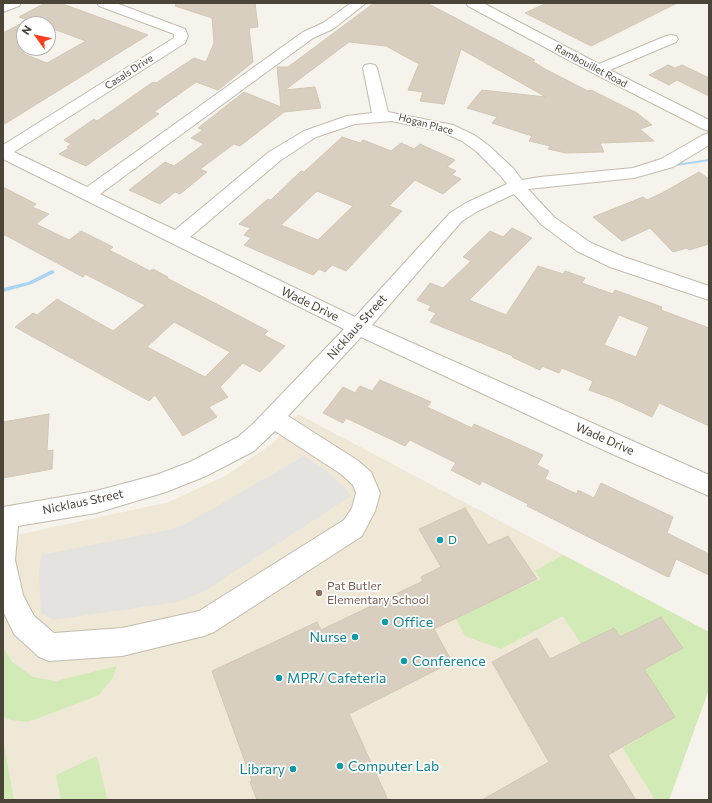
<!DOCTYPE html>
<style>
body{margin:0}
#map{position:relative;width:712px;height:803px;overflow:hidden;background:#f6f3ec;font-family:Commissioner,sans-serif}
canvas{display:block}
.frame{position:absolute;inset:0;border:4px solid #4b4439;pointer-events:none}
.north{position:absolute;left:16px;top:16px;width:40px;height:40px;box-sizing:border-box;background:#fff;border:1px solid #b7b4b0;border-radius:50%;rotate:303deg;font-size:11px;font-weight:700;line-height:16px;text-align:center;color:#4b4439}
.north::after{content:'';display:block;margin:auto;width:14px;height:18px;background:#fc3f1d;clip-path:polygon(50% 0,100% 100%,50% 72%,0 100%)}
</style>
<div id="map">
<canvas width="712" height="803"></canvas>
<div class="frame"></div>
<div class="north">N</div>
</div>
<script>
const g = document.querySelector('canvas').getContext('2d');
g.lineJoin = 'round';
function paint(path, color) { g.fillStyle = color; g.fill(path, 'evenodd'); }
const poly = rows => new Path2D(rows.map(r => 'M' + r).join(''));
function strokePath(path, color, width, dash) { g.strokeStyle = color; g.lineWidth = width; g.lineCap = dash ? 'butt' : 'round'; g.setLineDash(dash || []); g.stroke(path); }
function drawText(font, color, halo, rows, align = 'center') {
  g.font = font + ' Commissioner,sans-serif'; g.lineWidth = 3.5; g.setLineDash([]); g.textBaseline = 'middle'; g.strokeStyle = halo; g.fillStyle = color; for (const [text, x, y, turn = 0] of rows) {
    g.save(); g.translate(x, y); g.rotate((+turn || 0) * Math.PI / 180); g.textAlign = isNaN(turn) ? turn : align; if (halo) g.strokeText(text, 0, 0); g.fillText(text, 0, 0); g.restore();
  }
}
paint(poly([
 [298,414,709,632,709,689,669,800,3,800,3,538,169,502,225,476,273,443]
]), '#efe8d6');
paint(poly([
 [563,555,709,632,709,689,669,800,655,800,623,748,675,717,614,628,581,644,563,616,501,649,465,636,456,619,492,601,541,579,535,571],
 [3,647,12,662,33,677,56,681,117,666,112,679,99,695,28,722,11,720,3,716],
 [3,742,4,744,14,800,3,800],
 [97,756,107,798,103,800,61,800,56,775]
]), '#d2eab5');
paint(poly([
 [304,456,326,471,347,490,351,496,205,591,177,602,53,620,41,613,39,572,41,555,168,530,184,525]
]), '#e5e3e0');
paint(poly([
 [709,159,709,161,669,167,667,166,669,165,709,159],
 [52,270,55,272,54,273,32,284,3,292,3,288,28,282,52,270]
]), '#a9d4f2');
const building = poly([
 [45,3,60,3,148,35,3,125,3,33,24,22,24,54,47,63,86,41,48,27,48,24,39,24,19,17,45,3],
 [176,3,255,3,258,27,249,28,253,62,218,90,196,82,154,112,159,114,86,166,59,154,69,148,67,147,71,144,64,140,94,119,97,121,153,82,156,83,194,58,206,62,214,43,212,18,175,6,176,3],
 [374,3,427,3,535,60,532,61,545,69,588,91,591,90,637,113,652,125,640,129,654,141,600,143,604,152,566,153,548,149,550,146,529,141,532,136,492,123,497,117,467,108,482,90,546,97,461,49,444,104,420,101,423,92,408,90,419,64,386,46,349,42,285,90,315,87,321,108,284,112,240,146,234,144,200,169,207,172,180,194,175,192,160,204,129,190,165,162,174,166,204,144,191,138,203,130,198,128,244,92,281,107,277,67,288,67,374,3],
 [547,3,677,3,591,46,525,13,547,3],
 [668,65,675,68,682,65,709,78,709,96,677,80,669,85,649,75,668,65],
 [342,137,360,143,363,140,391,151,401,143,414,149,420,144,455,160,447,167,456,171,452,175,461,179,443,194,415,180,389,206,402,211,346,271,332,265,325,272,319,269,313,275,244,245,251,238,244,235,250,228,239,224,268,199,271,200,301,171,304,172,342,137],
 [317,191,353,206,318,240,281,225,317,191],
 [699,172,709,179,709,244,689,250,687,248,673,252,650,228,622,241,593,217,643,197,647,200,662,193,699,172],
 [3,187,36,204,32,207,49,214,36,224,69,240,81,231,113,247,109,250,150,271,153,269,168,277,167,278,268,331,264,335,285,346,260,372,243,363,220,387,228,397,209,407,217,417,183,436,155,395,149,401,15,327,33,313,37,315,57,299,113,331,145,305,85,274,83,277,3,234,3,187],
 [174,322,230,352,205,377,147,347,174,322],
 [512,228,532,238,469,300,506,315,538,266,563,274,565,271,585,278,582,283,613,294,615,290,662,307,661,310,709,328,709,426,659,403,652,417,616,400,589,390,593,381,562,368,559,373,542,366,540,370,512,357,513,356,430,322,436,313,428,310,431,306,417,300,430,283,443,288,471,261,463,257,490,231,503,237,512,228],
 [619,315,649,327,636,357,604,345,619,315],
 [380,380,431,402,427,407,472,428,474,424,543,455,537,465,549,471,545,479,577,494,578,490,594,498,601,483,673,517,667,533,709,554,709,575,676,559,669,577,666,576,527,506,528,504,482,481,480,485,451,470,456,463,410,440,405,446,346,418,343,423,323,413,343,387,355,393,360,386,372,391,380,380],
 [49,414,47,451,53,450,52,469,3,478,3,422,49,414],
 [465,508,488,545,508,536,537,579,434,629,452,662,349,714,388,800,257,800,250,782,252,781,212,671,317,622,321,630,423,581,421,577,441,567,419,529,465,508],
 [661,617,683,648,644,669,675,717,608,755,636,800,482,800,549,762,492,662,537,638,550,659,614,628,620,637,661,617]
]);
paint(building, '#d8cfc1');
strokePath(building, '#d3c7b4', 1);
const minor = poly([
 [3,3,21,3,19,6,3,12,3,3],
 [97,3,116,3,185,29,188,36,185,43,14,152,87,187,303,32,323,23,351,3,366,3,333,29,313,38,100,194,175,230,269,152,304,131,347,116,372,113,363,68,365,65,370,64,375,65,377,68,388,112,453,125,474,135,488,145,513,168,522,180,540,177,633,168,661,159,703,135,709,133,709,145,673,167,634,178,528,189,554,217,591,243,624,257,709,286,709,300,610,267,577,251,542,225,514,194,478,211,462,221,372,325,709,475,709,496,610,453,361,337,288,416,357,460,371,472,380,493,375,511,362,536,214,632,204,636,122,656,49,661,39,657,14,634,3,611,3,507,96,491,156,475,190,462,238,437,254,423,344,329,3,159,3,145,174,38,174,34,99,6,97,3],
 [392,121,442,132,462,141,476,151,501,176,507,184,466,203,450,213,355,317,190,237,281,160,316,137,355,124,392,121],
 [275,431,341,474,353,485,356,493,352,508,344,520,199,611,122,628,54,633,34,616,23,595,15,560,18,526,96,513,166,492,206,476,254,451,275,431],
 [466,3,483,3,599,64,666,36,671,35,676,36,678,39,676,42,610,70,709,120,709,131,703,129,593,73,468,6,466,3]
]);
strokePath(minor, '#c2bbae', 2);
paint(minor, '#fff');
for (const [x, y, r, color] of [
 [440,540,4,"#0f9aa8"],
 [319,593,4,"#8d6e63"],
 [385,622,4,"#0f9aa8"],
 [355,637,4,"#0f9aa8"],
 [404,661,4,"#0f9aa8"],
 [279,678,4,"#0f9aa8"],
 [340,766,4,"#0f9aa8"],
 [293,769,4,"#0f9aa8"]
]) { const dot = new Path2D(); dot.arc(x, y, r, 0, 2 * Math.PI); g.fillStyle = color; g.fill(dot); strokePath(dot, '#fff', 1.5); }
drawText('10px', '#4b4439', '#fff', [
 ["Rambouillet Road",591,66,28],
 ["Casals Drive",129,72,-33],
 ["Hogan Place",426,124,15]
]);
drawText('12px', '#4b4439', '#fff', [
 ["Wade Drive",310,304,26],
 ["Nicklaus Street",357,327,-48],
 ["Wade Drive",605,439,24],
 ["Nicklaus Street",83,502,-12]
]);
drawText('12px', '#0d838f', '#fff', [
 ["D",448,540]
], 'left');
drawText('12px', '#785e54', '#fff', [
 ["Pat Butler",327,586],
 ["Elementary School",327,600]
], 'left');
drawText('14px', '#0d838f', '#fff', [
 ["Office",393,622],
 ["Nurse",347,637,"right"],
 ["Conference",412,661],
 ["MPR/ Cafeteria",287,678],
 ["Computer Lab",348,766],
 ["Library",285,769,"right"]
], 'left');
</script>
